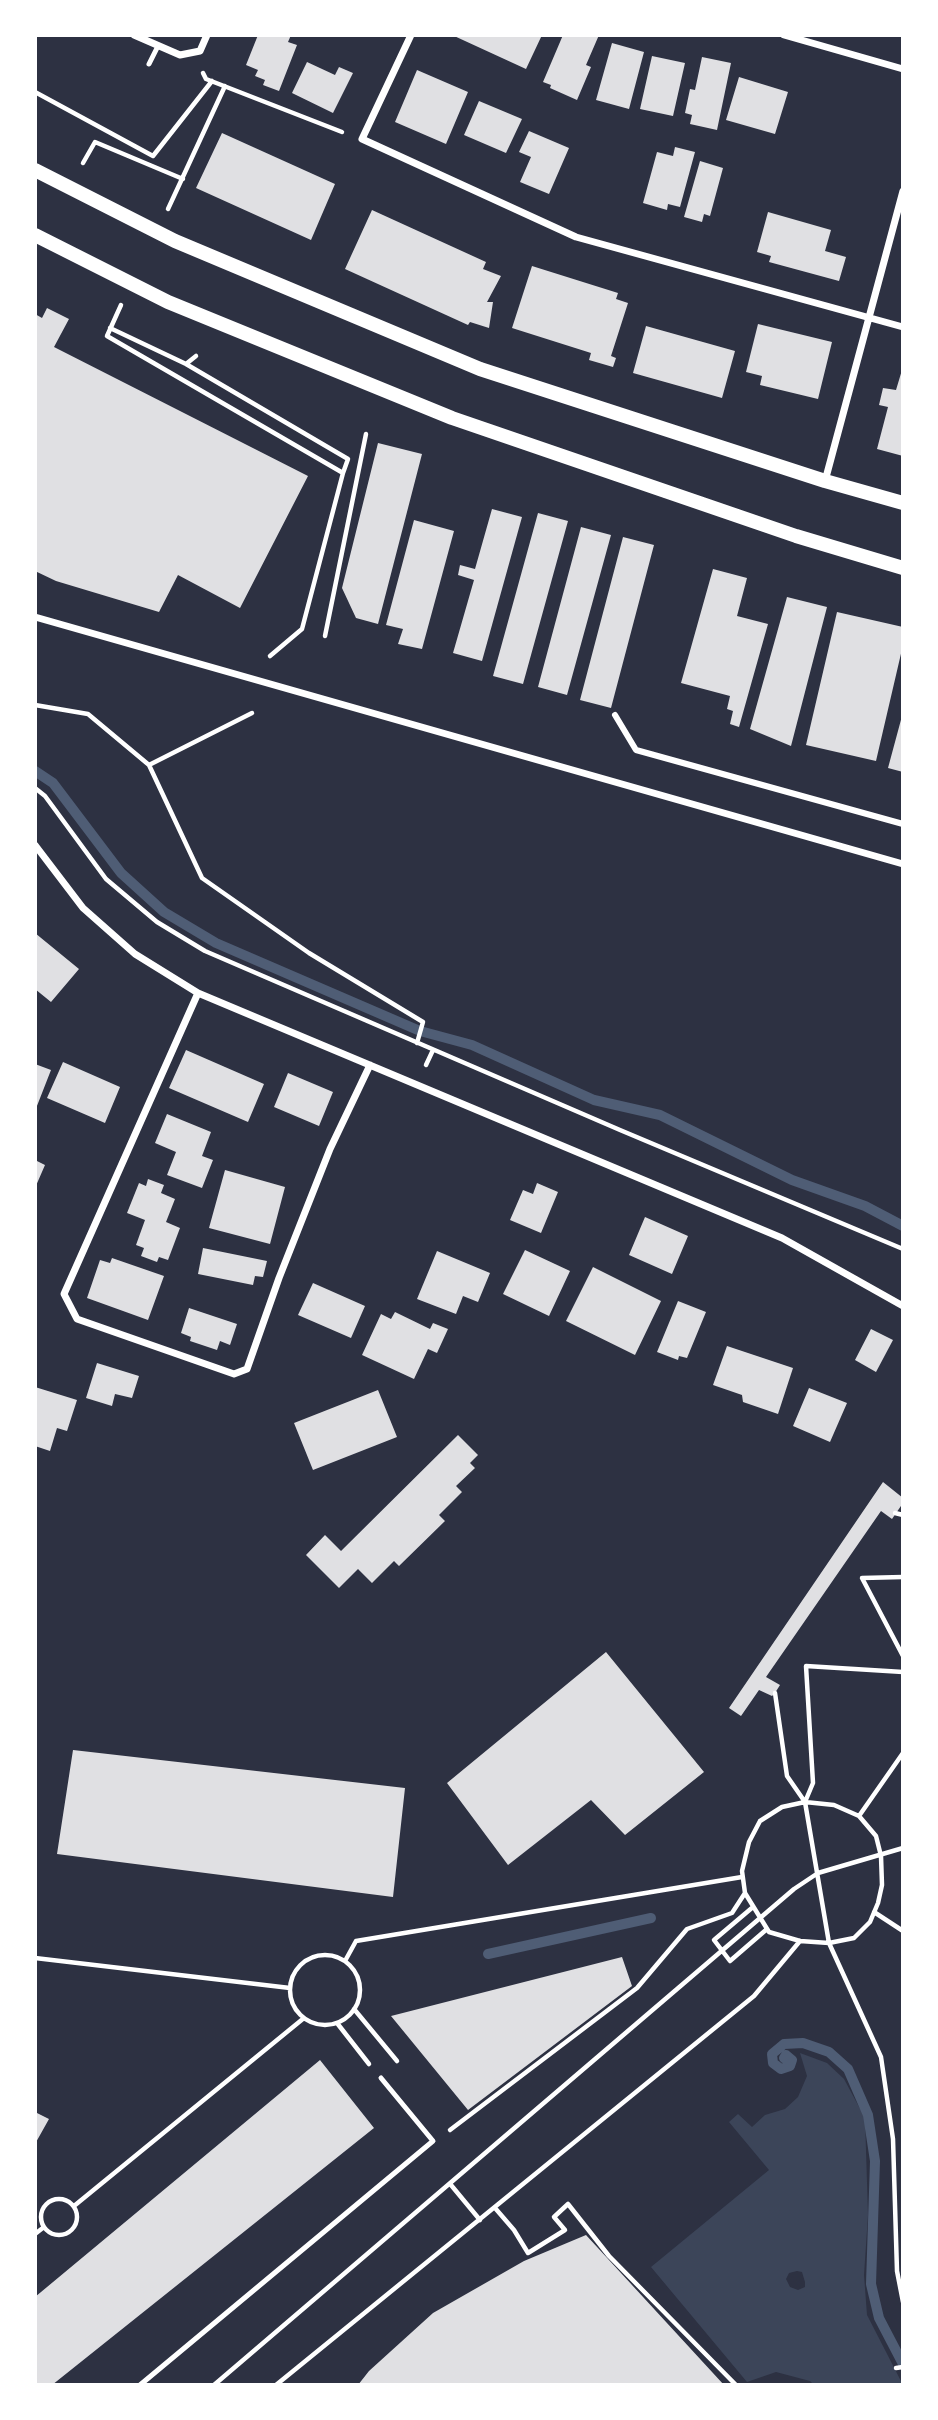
<!DOCTYPE html>
<style>
body{margin:0}
#map{position:relative;width:938px;height:2420px;overflow:hidden;background:#2d3142;font-family:Arial,sans-serif}
canvas{display:block}
.frame{position:absolute;inset:0;border:37px solid #fff;pointer-events:none}
</style>
<div id="map">
<canvas width="938" height="2420"></canvas>
<div class="frame"></div>
</div>
<script>
const g = document.querySelector('canvas').getContext('2d');
g.lineJoin = 'round';
function paint(path, color) { g.fillStyle = color; g.fill(path, 'evenodd'); }
const poly = rows => new Path2D(rows.map(r => 'M' + r).join(''));
function strokePath(path, color, width, dash) { g.strokeStyle = color; g.lineWidth = width; g.lineCap = dash ? 'butt' : 'round'; g.setLineDash(dash || []); g.stroke(path); }
paint(poly([
 [800,2053,827,2063,844,2079,865,2118,868,2215,864,2275,867,2315,903,2385,814,2385,810,2381,776,2372,747,2382,651,2267,769,2170,729,2122,738,2114,752,2127,765,2115,785,2109,798,2097,807,2076],
 [797,2271,802,2272,805,2282,805,2287,798,2290,790,2287,786,2279,789,2273]
]), '#3c4559');
strokePath(poly([
 [35,771,53,783,121,873,164,912,216,943,420,1031,472,1045,594,1100,660,1115,792,1180,865,1206,903,1226],
 [488,1954,651,1918],
 [784,2058,786,2055,792,2060,790,2066,781,2069,773,2063,772,2054,784,2044,803,2043,829,2052,848,2069,868,2115,875,2161,871,2284,879,2318,903,2364]
]), '#4f5d75', 10);
paint(poly([
 [258,35,291,35,288,42,297,45,279,91,263,85,265,80,255,76,258,70,246,65],
 [452,35,542,35,526,69],
 [563,35,599,35,586,65,591,67,577,100,550,88,551,85,543,82],
 [612,43,644,52,629,109,596,100],
 [652,56,685,63,673,116,640,109],
 [702,57,731,63,717,130,690,124,692,115,685,113,690,89,695,90],
 [307,62,335,75,339,67,353,73,333,113,292,93],
 [417,70,468,92,446,144,395,122],
 [739,77,788,92,775,134,726,120],
 [479,101,522,119,506,153,464,135],
 [529,131,569,148,549,194,520,182,531,157,519,152],
 [222,133,335,184,311,240,196,188],
 [675,147,695,152,680,207,668,204,667,210,643,203,657,152,673,156],
 [700,161,723,168,710,216,704,214,702,222,684,217],
 [372,210,486,262,483,269,501,276,487,302,493,302,489,328,470,322,468,325,345,269],
 [768,212,831,230,825,251,846,257,839,281,769,262,771,256,757,252],
 [532,266,618,293,616,299,628,303,611,356,616,358,613,367,589,360,591,353,512,328],
 [47,308,69,319,54,347,308,476,240,608,178,575,159,612,56,581,35,571,35,314,42,318],
 [758,324,832,342,818,399,760,385,762,376,746,372],
 [646,326,735,351,722,398,633,373],
 [902,370,903,370,903,456,877,449,888,407,879,405,883,388,896,390],
 [378,443,422,454,378,624,356,618,342,588],
 [492,509,522,517,482,661,453,653,474,580,458,575,460,565,475,569],
 [538,513,568,521,523,684,493,676],
 [414,520,454,531,422,649,398,644,403,629,386,625],
 [581,527,611,535,567,695,538,687],
 [623,537,654,545,611,708,580,700],
 [713,569,747,578,737,616,768,624,739,727,730,724,733,711,727,709,730,696,681,683],
 [787,597,827,607,791,746,750,729],
 [837,612,903,627,903,645,876,761,806,745],
 [902,716,903,717,903,772,888,768],
 [35,933,79,969,51,1002,35,989],
 [186,1050,264,1084,248,1122,169,1088],
 [63,1062,120,1087,105,1123,47,1098],
 [35,1064,51,1070,35,1111],
 [288,1073,333,1092,319,1126,274,1107],
 [167,1114,211,1132,202,1156,213,1160,202,1188,167,1175,176,1152,155,1143],
 [35,1160,45,1165,35,1188],
 [225,1170,285,1187,270,1244,209,1228],
 [148,1179,164,1185,161,1193,175,1199,166,1222,180,1228,168,1260,159,1257,157,1262,141,1256,144,1248,136,1245,145,1220,127,1213,139,1183,146,1186],
 [537,1183,558,1192,541,1233,510,1220,523,1190,533,1194],
 [645,1217,688,1236,672,1274,629,1255],
 [203,1248,267,1261,263,1277,255,1276,253,1285,198,1274],
 [525,1250,570,1271,549,1316,503,1294],
 [437,1251,490,1273,478,1302,463,1296,456,1314,417,1299],
 [112,1258,164,1276,148,1320,87,1298,100,1260,110,1263],
 [593,1267,661,1301,635,1355,566,1321],
 [313,1283,365,1306,351,1338,298,1315],
 [678,1301,706,1312,687,1358,679,1356,678,1360,657,1352],
 [189,1308,237,1324,230,1345,220,1341,217,1350,190,1341,191,1337,181,1333],
 [395,1312,430,1329,433,1323,448,1329,437,1353,428,1349,414,1379,362,1355,381,1314,391,1319],
 [871,1329,893,1340,876,1372,855,1360],
 [727,1346,793,1368,778,1414,743,1402,742,1395,713,1385],
 [97,1363,139,1376,132,1398,115,1394,112,1406,86,1398],
 [35,1387,77,1400,67,1431,57,1428,50,1451,35,1446],
 [809,1388,847,1403,830,1442,793,1426],
 [378,1390,397,1437,313,1470,294,1423],
 [458,1435,478,1455,470,1463,475,1468,456,1486,462,1492,439,1515,445,1521,399,1566,394,1561,372,1583,358,1569,339,1588,306,1555,325,1535,341,1551],
 [883,1482,903,1498,903,1503,892,1519,881,1511,766,1677,780,1685,775,1693,772,1696,759,1690,741,1716,729,1708],
 [606,1652,704,1772,625,1835,591,1800,508,1865,447,1783],
 [73,1750,405,1788,393,1897,57,1854],
 [622,1957,632,1986,468,2110,391,2016],
 [320,2060,374,2128,52,2385,35,2385,35,2297],
 [35,2112,49,2119,35,2144],
 [586,2235,724,2385,358,2385,369,2371,433,2313,524,2261]
]), '#e0e0e3');
strokePath(poly([
 [203,73,206,79,342,132],
 [35,92,153,156,212,81],
 [83,163,95,142,183,179],
 [168,209,225,86],
 [121,305,107,336,343,473,302,629,270,656],
 [110,328,186,364],
 [196,356,186,364,348,459,343,473],
 [325,636,366,434],
 [35,705,88,714,149,765,202,878,309,953,423,1022,417,1043],
 [149,765,252,713],
 [35,788,45,796,106,879,157,922,205,951,620,1130,903,1249],
 [426,1065,433,1050],
 [895,1513,903,1515],
 [903,1577,862,1578,903,1656],
 [775,1693,787,1776,805,1802,829,1943,881,2057,893,2139,897,2271,903,2302],
 [805,1802,813,1783,806,1666,903,1672],
 [859,1816,903,1753],
 [753,1907,714,1940,730,1961,767,1929],
 [874,1912,903,1931],
 '290 1990a35 35 0 1 1 70 0a35 35 0 1 1-70 0Z',
 [35,1958,290,1988],
 [345,1961,356,1941,742,1877],
 [354,2009,397,2061],
 [337,2023,369,2064],
 [450,2130,637,1988,687,1929,732,1913,745,1893,769,1932,800,1941,829,1943,854,1938,870,1922,878,1903,882,1885,881,1856,876,1836,859,1816,834,1805,805,1802,782,1807,760,1821,749,1842,742,1871,745,1893],
 [451,2185,480,2220],
 '41 2217a18 18 0 1 1 36 0a18 18 0 1 1-36 0Z',
 [74,2206,304,2018],
 [495,2208,514,2230,528,2253,565,2230,554,2217,568,2204,609,2256,736,2385],
 [35,2234,44,2227],
 [896,2368,903,2367],
 [214,2385,794,1889,818,1873,903,1848],
 [276,2385,754,1996,800,1941]
]), '#fff', 4.5);
strokePath(poly([
 [149,64,158,46],
 [140,2385,433,2141,381,2078]
]), '#fff', 5);
strokePath(poly([
 [615,715,636,750,903,824]
]), '#fff', 6);
strokePath(poly([
 [134,35,180,55,200,51,207,35],
 [411,35,362,139,576,237,903,327],
 [784,35,903,69],
 [825,481,903,191],
 [35,617,903,864],
 [35,845,83,908,135,954,198,993,782,1238,903,1306],
 [198,993,64,1294,77,1319,234,1374,247,1369,279,1278,330,1149,370,1065]
]), '#fff', 7);
strokePath(poly([
 [35,170,175,241,480,369,825,481,903,503],
 [35,235,168,302,452,418,796,536,903,568]
]), '#fff', 14);
</script>
